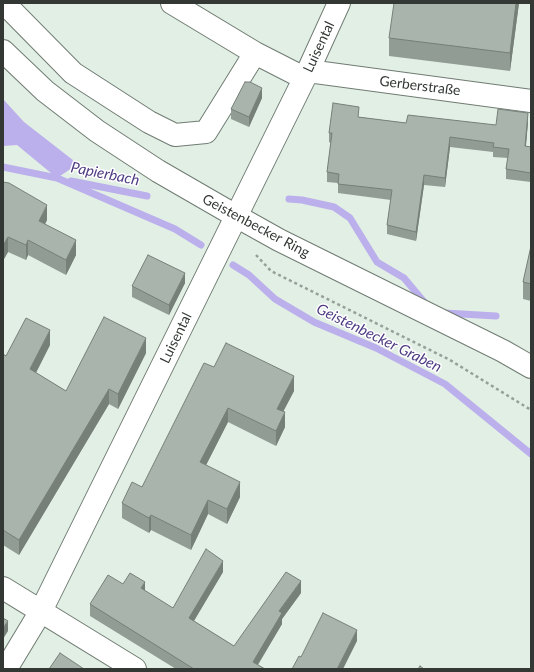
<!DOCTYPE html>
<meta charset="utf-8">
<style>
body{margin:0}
#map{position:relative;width:534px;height:672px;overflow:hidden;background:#e2efe5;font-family:Lato,sans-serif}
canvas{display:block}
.frame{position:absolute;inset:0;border:4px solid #333834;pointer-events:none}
</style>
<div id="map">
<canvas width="534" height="672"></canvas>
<div class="frame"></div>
</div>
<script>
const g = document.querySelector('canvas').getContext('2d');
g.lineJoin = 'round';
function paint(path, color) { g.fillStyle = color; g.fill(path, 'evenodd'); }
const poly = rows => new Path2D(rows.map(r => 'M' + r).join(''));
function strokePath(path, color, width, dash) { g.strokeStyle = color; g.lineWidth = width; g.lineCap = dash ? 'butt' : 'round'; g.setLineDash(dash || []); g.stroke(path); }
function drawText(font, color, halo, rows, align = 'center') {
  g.font = font + ' Lato,sans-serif'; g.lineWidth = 3; g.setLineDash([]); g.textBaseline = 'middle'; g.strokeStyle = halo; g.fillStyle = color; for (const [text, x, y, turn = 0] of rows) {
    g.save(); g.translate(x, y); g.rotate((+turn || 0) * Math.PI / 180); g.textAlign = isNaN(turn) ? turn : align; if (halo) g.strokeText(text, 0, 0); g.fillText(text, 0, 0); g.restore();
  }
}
paint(poly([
 [3,99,24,122,78,164,57,178,17,145,3,146]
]), '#bbb0eb');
strokePath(poly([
 [3,167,57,178,175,229,201,245],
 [71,181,147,196],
 [289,199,302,200,334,207,350,218,377,262,404,278,425,303],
 [233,265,249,275,275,299,314,322,376,348,445,384,531,454],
 [445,313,496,316]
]), '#bbb0eb', 7);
const minor = poly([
 [4,3,73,73,149,122,175,135,206,132,255,53],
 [172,3,255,53,304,78],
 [308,71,531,101],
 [3,588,135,669],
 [6,669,41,611,308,71,339,3]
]);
const major = poly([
 [3,51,45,91,97,131,158,171,236,216,279,240,503,351,531,367]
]);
strokePath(minor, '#707c73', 24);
strokePath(major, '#707c73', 24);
strokePath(poly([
 [256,255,271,271,450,360,531,410]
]), '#96a098', 2.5, [3, 3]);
strokePath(minor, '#fff', 22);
strokePath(major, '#fff', 22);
paint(poly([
 [519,3,510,71,389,56,389,38],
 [262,98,249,127,231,119,231,109],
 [359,117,406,123,496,125,528,122,526,146,531,147,531,182,506,179,506,169,508,158,493,157,493,152,450,147,445,187,424,185,416,241,387,234,387,225,391,200,338,193,338,183,327,182,327,172,331,143,329,142,329,133],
 [3,182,47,220,45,224,76,255,66,275,28,255,26,260,8,252,4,259,3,258],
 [531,246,531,301,523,299,523,282],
 [185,283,169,315,132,297,132,286],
 [50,345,36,373,66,391,146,353,118,409,109,404,19,555,3,545,3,354,6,356],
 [214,367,294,391,283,412,285,427,276,446,228,422,206,465,240,497,227,524,208,514,191,550,151,530,149,533,122,518,122,503,142,487],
 [223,572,194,621,234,646,301,593,282,619,282,624,258,665,265,669,176,669,90,616,90,604,123,584,145,591,173,608]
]), '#919c94');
paint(poly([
 [516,3,519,3,510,71,510,53],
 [262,88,262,98,249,127,249,117],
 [528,113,528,122,525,155,525,146],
 [450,137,450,147,445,187,445,178],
 [424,175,424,185,416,241,416,232],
 [47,205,47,220,39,236,39,221],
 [8,237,8,252,4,259,4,244],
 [28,240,28,255,26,260,26,245],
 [76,240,76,255,66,275,66,260],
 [185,273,185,283,169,315,169,305],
 [50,330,50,345,30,384,30,369],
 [146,338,146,353,118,409,118,394],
 [294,376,294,391,277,423,277,409],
 [109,389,109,404,19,555,19,540],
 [228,408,228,422,200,477,200,462],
 [285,412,285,427,276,446,276,431],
 [240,482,240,497,227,524,227,509],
 [208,500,208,514,191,550,191,535],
 [151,515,151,530,149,533,149,518],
 [223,561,223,572,189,629,189,618],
 [301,581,301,593,282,619,282,624,255,669,253,662,279,611],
 [145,582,145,593,141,588],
 [8,621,8,631,3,639,3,628],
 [357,630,357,641,343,669,337,669]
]), '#767f78');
const building = poly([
 [394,3,516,3,510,53,389,38,394,3],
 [245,82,250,82,262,88,249,117,231,109,245,82],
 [333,103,359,107,358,117,406,123,408,115,496,125,498,109,528,113,525,146,531,147,531,173,506,169,509,149,493,147,494,143,450,137,445,178,424,175,416,232,387,225,392,190,338,184,339,174,327,172,332,133,329,133,333,103],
 [3,182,9,183,47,205,39,221,76,240,66,260,28,240,26,245,8,237,4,244,3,243,3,182],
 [531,246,531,284,523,282,531,246],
 [148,255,185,273,169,305,132,286,148,255],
 [104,317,146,338,118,394,109,389,19,540,3,530,3,354,6,356,26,318,50,330,30,369,66,391,104,317],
 [226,343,294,376,277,409,285,412,276,431,228,408,200,462,240,482,227,509,208,500,191,535,151,515,149,518,122,503,132,482,142,487,204,363,214,367,226,343],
 [206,549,223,561,189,618,234,646,286,572,301,581,279,611,282,613,253,662,265,669,194,669,90,604,108,575,123,584,130,573,145,582,141,588,173,608,206,549],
 [323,613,357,630,337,669,292,669,299,656,301,657,323,613],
 [3,618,8,621,3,628,3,618],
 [60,653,84,669,49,669,60,653],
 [420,666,424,669,418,669,420,666]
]);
paint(building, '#a9b5ac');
strokePath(building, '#767f78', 1);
drawText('14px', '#333834', '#fff', [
 ["Luisental",319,47,-65],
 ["Gerberstraße",420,86,7],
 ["Geistenbecker Ring",256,226,28],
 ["Luisental",176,338,-64]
]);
drawText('italic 15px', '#4e3c83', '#fff', [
 ["Papierbach",105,174,11],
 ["Geistenbecker Graben",379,338,26]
]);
</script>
